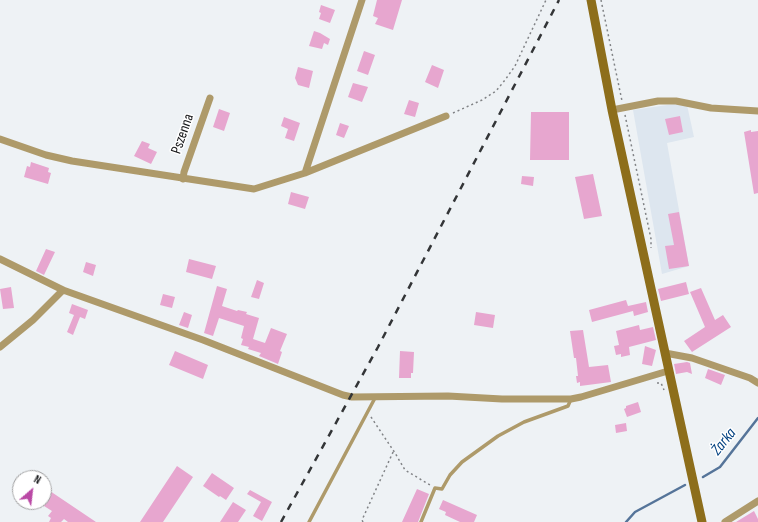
<!DOCTYPE html>
<meta charset="utf-8">
<style>
body{margin:0}
#map{position:relative;width:758px;height:522px;overflow:hidden;background:#eef2f5;font-family:"Sofia Sans Condensed",sans-serif}
canvas{display:block}
.north{position:absolute;left:12px;top:470px;width:40px;height:40px;box-sizing:border-box;background:#fff;border:1px solid #a1a1a2;border-radius:50%;rotate:28deg;font-size:11px;font-weight:700;line-height:16px;text-align:center;color:#141517}
.north::after{content:'';display:block;margin:auto;width:14px;height:18px;background:#ba49a5;clip-path:polygon(50% 0,100% 100%,50% 72%,0 100%)}
</style>
<div id="map">
<canvas width="758" height="522"></canvas>
<div class="north">N</div>
</div>
<script>
const g = document.querySelector('canvas').getContext('2d');
g.lineJoin = 'round';
function paint(path, color) { g.fillStyle = color; g.fill(path, 'evenodd'); }
const poly = rows => new Path2D(rows.map(r => 'M' + r).join(''));
function strokePath(path, color, width, dash) { g.strokeStyle = color; g.lineWidth = width; g.lineCap = dash ? 'butt' : 'round'; g.setLineDash(dash || []); g.stroke(path); }
function drawText(font, color, halo, rows, align = 'center') {
  g.font = font + ' "Sofia Sans Condensed",sans-serif'; g.lineWidth = 3; g.setLineDash([]); g.textBaseline = 'middle'; g.strokeStyle = halo; g.fillStyle = color; for (const [text, x, y, turn = 0] of rows) {
    g.save(); g.translate(x, y); g.rotate((+turn || 0) * Math.PI / 180); g.textAlign = isNaN(turn) ? turn : align; if (halo) g.strokeText(text, 0, 0); g.fillText(text, 0, 0); g.restore();
  }
}
paint(poly([
 [674,104,687,105,694,137,667,143,689,266,662,274,633,110]
]), '#dde6ef');
strokePath(poly([
 [703,477,720,467,758,418],
 [626,522,635,512,685,485]
]), '#557499', 2.5);
paint(poly([
 [377,0,402,0,393,30,375,24,378,18,373,16],
 [321,5,335,10,330,23,319,19,321,13,319,12],
 [314,31,320,33,330,39,328,45,324,43,322,49,309,46],
 [364,51,375,55,368,75,357,71],
 [432,65,444,70,438,88,425,82],
 [298,67,313,71,309,88,298,85,295,78],
 [353,83,368,87,362,102,348,97],
 [409,100,419,103,415,117,404,114],
 [219,109,230,113,224,131,213,127],
 [531,112,569,112,569,160,530,160],
 [680,116,683,132,669,135,665,119],
 [284,117,300,123,294,141,285,138,288,129,281,126],
 [340,123,349,126,344,138,336,135],
 [751,130,751,132,758,131,758,193,754,194,744,132],
 [142,141,150,144,148,148,157,152,151,164,134,156],
 [31,162,49,168,48,172,51,173,48,184,24,177,27,166,30,167],
 [593,174,602,216,584,219,575,177],
 [522,176,534,177,533,186,521,184],
 [291,192,309,197,305,209,288,204],
 [679,212,689,266,669,269,665,246,674,245,668,214],
 [46,249,55,252,44,275,36,271],
 [189,259,216,266,212,279,186,272],
 [86,262,96,265,93,276,83,272],
 [257,280,264,283,259,299,251,297],
 [686,282,689,294,661,301,658,289],
 [217,286,227,289,222,306,237,311,238,310,247,312,246,314,259,318,253,339,265,343,271,328,287,334,280,351,282,352,278,364,259,356,261,353,248,349,249,347,241,345,243,339,241,338,244,326,219,318,213,336,204,333],
 [11,287,14,308,3,309,0,289],
 [701,288,715,320,723,315,731,327,692,352,684,341,705,327,690,292],
 [163,294,175,297,172,308,160,305],
 [626,300,628,306,646,302,648,312,634,316,633,311,592,322,589,310],
 [72,304,88,310,85,319,80,317,73,335,67,332,74,315,69,313],
 [184,312,192,315,188,328,179,325],
 [476,312,495,315,493,328,474,325],
 [639,325,640,330,653,327,656,340,629,347,630,355,621,357,621,354,616,355,614,346,619,345,616,331],
 [583,330,589,367,608,365,611,382,580,386,580,382,577,383,576,376,578,376,576,358,574,358,570,331],
 [645,346,656,350,652,366,642,364],
 [175,351,208,365,203,379,169,365],
 [400,351,414,352,413,373,411,373,411,378,399,378],
 [687,362,690,363,692,374,687,372,676,374,674,364],
 [708,369,725,375,721,385,705,378],
 [638,402,641,412,627,417,624,409,626,408,626,406],
 [626,423,627,431,616,433,615,425],
 [177,466,193,477,163,522,140,522],
 [212,473,234,488,226,500,220,496,219,497,203,486],
 [44,487,96,522,68,522,64,519,61,522,49,522,51,518,48,516,52,511,44,506],
 [417,489,429,494,418,522,402,522],
 [250,490,272,502,262,521,253,516,261,502,247,494],
 [443,500,477,515,474,522,460,522,445,515,446,512,439,509],
 [233,502,246,510,238,522,220,522],
 [754,511,758,519,758,522,736,522]
]), '#e7a6cf');
strokePath(poly([
 [601,0,622,101],
 [453,113,482,100,496,91,505,80,515,66,546,0],
 [625,115,651,239,651,248],
 [657,383,661,383,664,390],
 [371,417,395,453,405,470,430,485],
 [363,522,362,520,394,450]
]), '#818386', 1.5, [2, 3]);
strokePath(poly([
 [309,522,375,398],
 [421,522,435,488,442,489,450,475,462,462,498,436,524,422,568,406,571,399]
]), '#ae9a6a', 3.5);
strokePath(poly([
 [612,110,658,101,676,101,711,108,758,111],
 [0,139,46,155,72,161,254,189,305,173,446,116],
 [305,173,362,0],
 [183,179,184,172,210,98],
 [0,259,63,290,203,340,343,395,352,397,448,396,502,399,571,399,581,397,668,371],
 [0,347,33,320,63,290],
 [665,353,692,358,750,378,758,383],
 [725,522,758,501]
]), '#ae9a6a', 7);
strokePath(poly([
 [591,0,612,110,702,522]
]), '#8d6e1b', 9);
strokePath(poly([
 [281,522,378,347,559,0]
]), '#333537', 2.5, [7, 7]);
drawText('15px', '#141517', '#fff', [
 ["Pszenna",183,134,-71]
]);
drawText('italic 16px', '#024181', '#fff', [
 ["Żarka",724,442,-51]
]);
</script>
